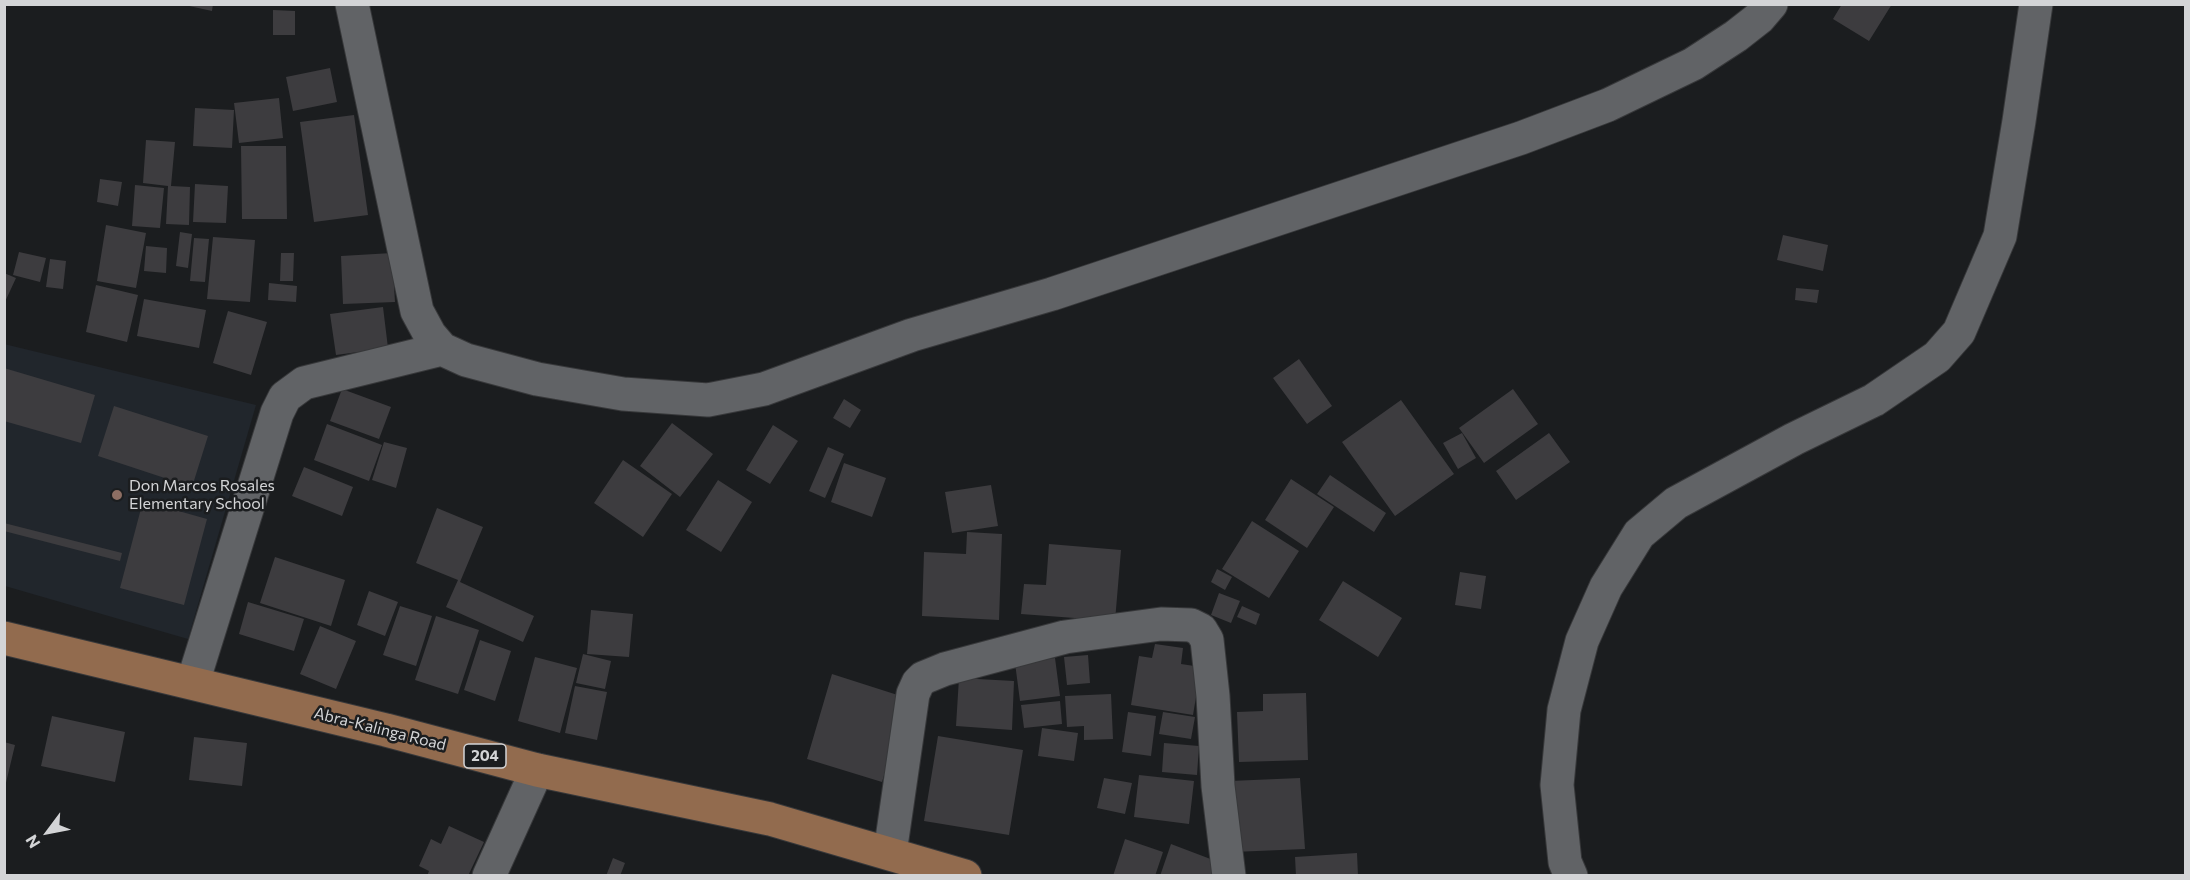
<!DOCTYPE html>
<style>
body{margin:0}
#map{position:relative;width:2190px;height:880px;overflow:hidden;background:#1b1d1f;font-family:Commissioner,sans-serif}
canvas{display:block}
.frame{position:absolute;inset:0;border:6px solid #d3d4d6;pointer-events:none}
.north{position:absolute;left:18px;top:802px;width:60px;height:60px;-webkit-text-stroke:4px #1b1d1f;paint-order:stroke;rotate:238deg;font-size:16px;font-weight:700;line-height:24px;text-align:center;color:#d3d4d6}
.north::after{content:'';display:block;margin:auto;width:21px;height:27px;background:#d3d4d6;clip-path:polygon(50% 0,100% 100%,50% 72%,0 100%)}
</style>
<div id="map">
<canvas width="2190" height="880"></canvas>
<div class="frame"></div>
<div class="north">N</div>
</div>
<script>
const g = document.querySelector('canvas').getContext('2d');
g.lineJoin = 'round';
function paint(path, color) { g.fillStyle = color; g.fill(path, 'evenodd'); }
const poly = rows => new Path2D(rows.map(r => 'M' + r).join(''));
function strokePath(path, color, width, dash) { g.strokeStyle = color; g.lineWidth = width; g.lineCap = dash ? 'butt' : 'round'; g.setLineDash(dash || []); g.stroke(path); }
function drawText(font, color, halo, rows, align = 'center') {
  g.font = font + ' Commissioner,sans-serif'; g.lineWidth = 5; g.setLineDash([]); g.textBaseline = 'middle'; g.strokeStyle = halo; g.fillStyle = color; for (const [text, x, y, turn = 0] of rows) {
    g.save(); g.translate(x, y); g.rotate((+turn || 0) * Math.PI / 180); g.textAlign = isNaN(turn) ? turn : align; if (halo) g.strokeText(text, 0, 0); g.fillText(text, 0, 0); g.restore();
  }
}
paint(poly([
 [4,344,256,405,188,639,5,586]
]), '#21262c');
paint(poly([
 [180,4,213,4,212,11],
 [1842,4,1892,4,1869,41,1833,19],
 [273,10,295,11,295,35,273,35],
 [330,68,337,102,293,111,286,77],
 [279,98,283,138,239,143,234,103],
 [195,108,234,110,232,148,193,146],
 [354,115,368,215,314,222,300,122],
 [146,140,175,142,171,186,190,187,189,225,166,224,168,186,143,183],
 [241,146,286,146,287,219,242,219],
 [100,179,122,182,118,206,97,202],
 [195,184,228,186,226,223,193,222],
 [135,185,164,188,160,228,132,226],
 [106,225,146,233,136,288,97,281],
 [180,232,192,234,188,268,176,266],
 [1783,235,1828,245,1823,271,1777,260],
 [213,237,255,240,250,302,207,299],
 [194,238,209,239,205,282,190,281],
 [146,246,167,248,166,273,144,271],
 [19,252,46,258,40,282,13,275],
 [281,253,294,253,293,281,280,281],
 [392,253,395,302,343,304,341,256],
 [50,259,66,261,63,289,46,287],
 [4,273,16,278,4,304],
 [269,283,297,286,296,302,268,300],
 [96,285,138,295,127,342,86,332],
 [1796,288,1819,290,1817,303,1795,300],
 [144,299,206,310,199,348,137,336],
 [383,307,388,348,336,355,330,314],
 [228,311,267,322,251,375,213,363],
 [1299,359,1332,406,1307,424,1273,378],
 [4,368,95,395,81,443,4,421],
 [342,389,391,407,379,439,330,421],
 [1513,389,1538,424,1484,463,1459,428],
 [844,399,861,410,850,428,833,418],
 [1401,400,1454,474,1395,516,1342,442],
 [114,406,208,436,192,487,98,456],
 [672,423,713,454,680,497,640,466],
 [327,424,382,445,369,481,314,460],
 [773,425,798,441,770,484,746,470],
 [1462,433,1476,458,1458,469,1443,443],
 [1549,433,1570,462,1516,500,1496,471],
 [384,442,407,448,396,488,372,480],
 [828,447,844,454,825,498,809,491],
 [623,460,672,494,643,537,594,503],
 [844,463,886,478,872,517,831,502],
 [304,467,353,487,342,516,292,496],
 [1330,475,1386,513,1374,532,1317,494],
 [1291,479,1334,507,1307,548,1265,520],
 [718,480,752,502,721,552,686,530],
 [991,485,998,526,952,533,945,492],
 [143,501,207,519,184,605,120,588],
 [437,508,483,527,460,582,534,616,523,642,446,607,458,580,416,563],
 [1252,521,1299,551,1269,598,1222,569],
 [4,523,122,553,120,561,4,531],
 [967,532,1002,534,999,620,922,616,924,552,966,554],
 [1049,544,1121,550,1115,621,1021,614,1024,584,1046,585],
 [275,557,345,580,331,626,260,603],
 [1217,569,1232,577,1225,590,1211,582],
 [1460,572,1486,576,1481,609,1455,605],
 [1343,581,1402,618,1378,657,1319,620],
 [369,591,398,602,385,636,357,625],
 [1219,593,1240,601,1231,623,1211,615],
 [248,602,304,619,294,651,239,634],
 [400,606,432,616,416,666,383,655],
 [1242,606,1260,614,1256,625,1237,617],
 [591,610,633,614,629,657,587,654],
 [436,616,479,630,458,694,415,680],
 [320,626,356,641,336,689,300,674],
 [480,640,511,651,495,701,464,690],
 [1155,644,1183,648,1181,664,1201,667,1193,715,1131,705,1139,656,1152,658],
 [583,654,611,661,605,689,576,683],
 [1088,655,1090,683,1067,685,1064,657],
 [535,657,577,668,560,733,518,721],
 [1055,658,1060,696,1020,701,1015,663],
 [832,674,907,698,882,782,807,759],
 [959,678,1014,681,1012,730,956,726],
 [575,686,607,692,597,740,565,733],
 [1306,693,1308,760,1239,762,1237,712,1263,711,1263,694],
 [1111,694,1113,739,1084,740,1084,726,1067,727,1065,696],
 [1060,701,1062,724,1024,728,1021,705],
 [1128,712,1156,716,1151,756,1122,752],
 [1163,712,1195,717,1191,739,1159,734],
 [52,716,125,732,115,782,41,766],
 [1042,728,1078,733,1074,761,1038,756],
 [938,736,1023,750,1009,835,924,821],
 [194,737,247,743,242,786,189,780],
 [4,742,15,745,5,787,4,787],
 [1164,743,1199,746,1197,775,1162,772],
 [1139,775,1194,781,1189,824,1134,817],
 [1104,778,1132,783,1125,814,1097,808],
 [1300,778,1305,849,1233,852,1230,781],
 [449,826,484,842,468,876,427,876,429,871,419,866,431,839,441,844],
 [1125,839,1163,852,1155,876,1113,876],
 [1171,844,1221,863,1216,876,1160,876],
 [1357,853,1358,876,1296,876,1295,857],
 [613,858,625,863,620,876,606,876]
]), '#3d3c3f');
const street = poly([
 [352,4,417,311,430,335,442,349,466,360,537,379,623,394,708,400,764,389,912,335,1052,294,1521,138,1608,105,1693,64,1736,36,1759,18,1771,4],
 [193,682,277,413,285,397,304,383,442,349],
 [890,853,913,694,918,683,923,678,945,669,1065,637,1161,624,1191,625,1201,630,1207,640,1213,696,1218,786,1229,876],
 [489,876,537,770],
 [1571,876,1565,862,1557,785,1564,710,1582,641,1606,587,1639,534,1676,503,1794,439,1874,400,1937,357,1959,332,2000,236,2019,121,2036,4]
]);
const primary = poly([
 [4,638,386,730,537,770,770,819,965,876]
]);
strokePath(street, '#37383a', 35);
strokePath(primary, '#37383a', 35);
strokePath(street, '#616366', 33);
strokePath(primary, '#926b4e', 33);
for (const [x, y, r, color] of [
 [117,495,6,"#8d6e63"]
]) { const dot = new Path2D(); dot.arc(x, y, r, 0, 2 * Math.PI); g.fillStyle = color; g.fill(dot); strokePath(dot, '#1b1d1f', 2); }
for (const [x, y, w] of [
 [485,756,42]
]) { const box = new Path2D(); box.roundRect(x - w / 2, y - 12, w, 24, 4.5); g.fillStyle = '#1b1d1f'; g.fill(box); strokePath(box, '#d3d4d6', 1.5); }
drawText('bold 15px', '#d3d4d6', null, [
 ["204",485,756]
]);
drawText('16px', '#d3d4d6', '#1b1d1f', [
 ["Don Marcos Rosales",129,486],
 ["Elementary School",129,504]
], 'left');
drawText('16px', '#d3d4d6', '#1b1d1f', [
 ["Abra-Kalinga Road",380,729,14]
]);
</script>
